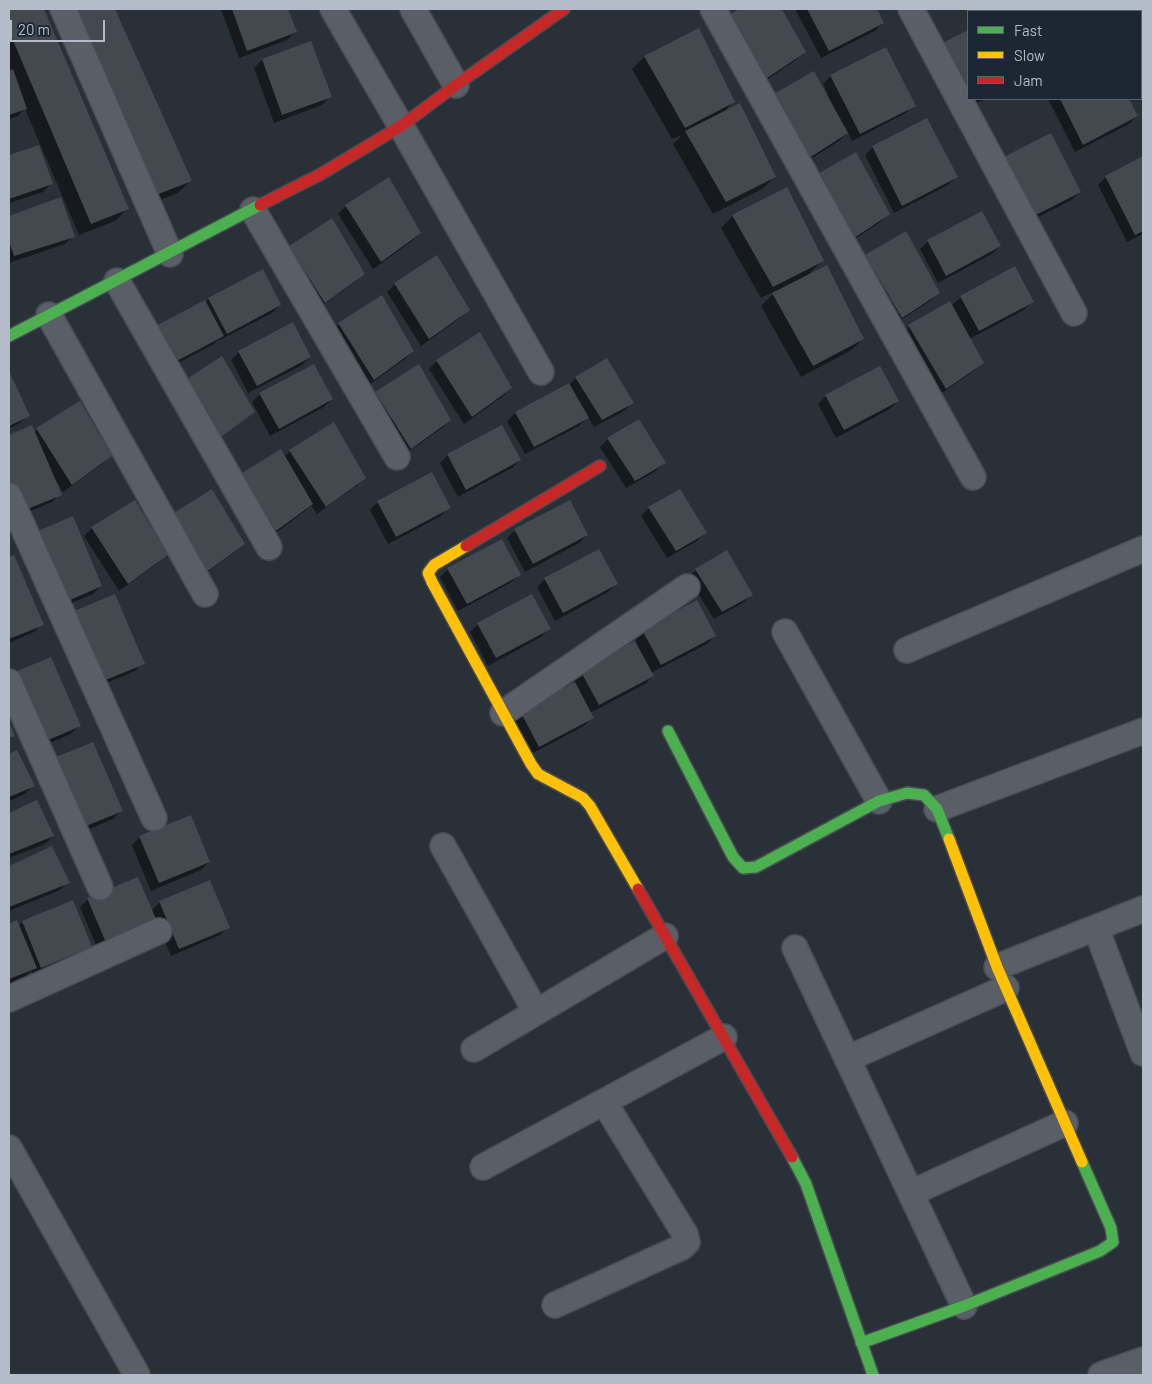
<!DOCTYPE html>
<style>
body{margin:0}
#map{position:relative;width:1152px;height:1384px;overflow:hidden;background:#2a3038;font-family:Barlow,sans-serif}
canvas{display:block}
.frame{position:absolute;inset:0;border:10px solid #b4bcc9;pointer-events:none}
.legend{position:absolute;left:967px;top:10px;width:175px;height:90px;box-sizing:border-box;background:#1d2633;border:1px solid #59626f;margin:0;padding:6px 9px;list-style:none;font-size:15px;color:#b4bcc9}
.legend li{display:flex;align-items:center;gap:10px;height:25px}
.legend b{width:25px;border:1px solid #59626f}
.scale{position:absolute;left:10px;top:20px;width:95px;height:22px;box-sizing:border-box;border:2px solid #b4bcc9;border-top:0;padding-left:6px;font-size:15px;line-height:18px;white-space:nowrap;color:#b4bcc9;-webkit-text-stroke:4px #1d2633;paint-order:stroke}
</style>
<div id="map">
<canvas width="1152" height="1384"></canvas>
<div class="frame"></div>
<ul class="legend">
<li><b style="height:6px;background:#4caf50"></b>Fast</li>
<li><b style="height:6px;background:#ffc107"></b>Slow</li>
<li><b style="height:6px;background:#c62828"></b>Jam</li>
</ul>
<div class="scale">20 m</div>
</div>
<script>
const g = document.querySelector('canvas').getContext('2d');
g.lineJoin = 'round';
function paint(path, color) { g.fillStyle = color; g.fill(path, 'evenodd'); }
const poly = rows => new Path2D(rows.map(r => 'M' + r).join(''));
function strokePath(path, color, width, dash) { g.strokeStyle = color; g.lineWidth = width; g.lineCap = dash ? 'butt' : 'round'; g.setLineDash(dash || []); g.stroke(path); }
paint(poly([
 [9,9,42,9,127,209,115,221,79,235,25,109,18,116,9,119],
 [54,9,114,9,190,181,178,193,144,206],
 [221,9,287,9,295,32,287,40,239,58],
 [741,9,781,9,804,52,796,60,759,85,731,15],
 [795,9,876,9,883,23,875,31,821,58],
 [1007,9,1088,9,1089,11,1009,11],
 [698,30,733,102,724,112,775,177,762,189,713,214,673,144,682,135,672,139,632,69,644,57],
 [968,31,968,99,985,99,960,111,939,46],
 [262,60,330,96,322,105,274,123,254,68],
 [831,76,914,105,906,113,852,141,848,132,839,141,801,165,826,95,828,94,823,84],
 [1048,99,1128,99,1137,116,1129,124,1075,152],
 [38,146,51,184,43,192,9,203,9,157],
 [873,147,956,177,948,185,894,213,865,155],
 [855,153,888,214,880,222,843,247],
 [1143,158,1143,234,1127,242,1098,185,1106,177],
 [989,170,1080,192,1072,200,1018,227],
 [60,199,73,236,65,244,9,263,9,217],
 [346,206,420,233,412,241,373,269,338,214],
 [733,216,822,261,806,277,863,339,850,351,801,377,761,306,777,290,761,298,721,228],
 [906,233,938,293,930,301,893,325,857,264,865,256],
 [928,241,1000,246,992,254,938,283,920,249],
 [290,247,363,274,355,282,316,310,282,255],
 [395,284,468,310,460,318,421,346,387,292],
 [961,297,1032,301,1024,310,969,339,982,363,974,371,937,396,901,334,909,326,951,306],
 [209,299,280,305,272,313,218,341,218,340,214,344,161,372,205,303],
 [339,324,413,351,405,359,366,387,331,332],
 [239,352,310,357,302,365,248,393,231,360],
 [437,361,511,388,503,396,464,424,429,369],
 [418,366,450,420,442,428,402,456,367,401,375,393],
 [9,374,28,415,20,423,9,429],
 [576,378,632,403,624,411,594,427,588,417,579,426,525,454,507,421,515,413,569,385],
 [260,394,332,399,324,407,270,436,252,402],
 [826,396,898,401,890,409,836,438,818,404],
 [79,402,111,456,102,464,63,492,56,481,55,482,60,494,52,502,12,519,9,513,9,436,31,427,34,432],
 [608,439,664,463,656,471,626,488,600,447],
 [290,451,364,478,356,486,317,514,311,505,304,512,265,541,284,457],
 [448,455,520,460,512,468,458,497,440,463],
 [212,491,243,544,235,552,196,580],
 [378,502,449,508,441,516,388,544,370,510],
 [649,508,705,533,697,541,667,558,641,516],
 [92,528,166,555,158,563,119,591,84,536],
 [515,530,587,535,579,543,525,572,507,538],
 [24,543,101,586,93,594,53,611],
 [14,557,42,624,34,632,9,643,9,559],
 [448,569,520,574,512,582,458,611,440,577],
 [696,570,752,594,744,602,714,619,688,578],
 [545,579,616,584,608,592,555,621,537,587],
 [66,621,143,663,135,671,95,688],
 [478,624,549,629,541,637,488,666,470,632],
 [643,631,715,636,707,644,651,673,653,676,645,684,590,713,592,718,584,726,531,754,513,720,521,712,575,684,573,679,581,671,636,641,635,639],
 [9,698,79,726,71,734,31,751],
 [16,751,33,786,25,794,9,801,9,755],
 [44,768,121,811,113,819,73,836],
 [36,801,53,836,45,844,9,858,9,814],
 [140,837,209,862,201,870,151,891,132,845],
 [51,848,68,882,60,890,9,911,9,868],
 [88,899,151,911,160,902,228,927,220,935,171,956,157,923,99,952,80,907],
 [16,922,18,926,23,922,91,947,83,955,33,975,31,971,27,975,9,983,9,925]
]), '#0007');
paint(poly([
 [9,9,44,9,129,209,91,224,9,31],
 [71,9,115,9,192,181,156,195],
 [232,9,288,9,297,32,247,51],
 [739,9,782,9,806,52,767,78,730,14],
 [807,9,877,9,884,23,829,51],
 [1019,9,1089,9,1090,11,1021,11],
 [699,28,735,102,685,128,644,56],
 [968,30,968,99,979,99,969,104,939,45],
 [311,41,332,97,282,115,262,59],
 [886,47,916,106,860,134,830,75],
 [13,69,27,109,9,115,9,71],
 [814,71,848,133,809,158,772,95],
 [1060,99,1129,99,1138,116,1083,145],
 [740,103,776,177,726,202,685,131],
 [927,118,958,177,902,206,872,146],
 [1051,133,1081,192,1026,220,996,161],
 [39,145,53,184,9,199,9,155],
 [856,152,890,214,851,240,814,176],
 [1143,156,1143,231,1135,235,1105,176],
 [389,177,421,233,381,262,345,205],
 [787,187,824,261,773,287,732,215],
 [61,197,75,237,14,256,9,241,9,216],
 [982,211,1001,246,946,276,927,240],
 [332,218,365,274,325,303,289,246],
 [906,231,940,293,902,318,865,255],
 [437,255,470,310,429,339,394,283],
 [827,265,864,339,813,366,772,293],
 [1015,266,1034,302,979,331,960,296],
 [263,269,281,305,227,334,208,298],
 [382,295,414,351,374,380,338,323],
 [205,300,224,336,169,365,150,329],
 [950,301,984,363,946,389,908,325],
 [293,322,311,357,257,386,238,351],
 [480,332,512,388,472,417,436,360],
 [222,356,255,412,215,441,179,384],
 [607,358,634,403,602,420,575,377],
 [314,364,333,399,279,429,259,393],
 [419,364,451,420,411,449,375,392],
 [880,366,899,401,844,430,825,395],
 [9,371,30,416,9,426],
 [569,383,589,418,534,447,515,412],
 [80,401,112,456,72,485,36,428],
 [639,419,666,463,635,481,607,438],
 [334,422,366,478,326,507,289,450],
 [32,425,62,495,20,512,9,486,9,435],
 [502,425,521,460,466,490,447,454],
 [281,449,313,504,273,533,237,476],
 [432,472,451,508,396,537,377,501],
 [212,489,245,544,205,573,169,516],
 [680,489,707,533,676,551,648,507],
 [135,500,168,555,128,584,91,527],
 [570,500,588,535,533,564,514,529],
 [73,516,102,586,61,604,31,534],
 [502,539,521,575,467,604,447,568],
 [599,549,618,584,563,613,544,578],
 [727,550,753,595,722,612,695,569],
 [14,555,44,625,9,639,9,557],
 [115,594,145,664,103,681,74,611],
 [532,594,551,629,496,658,477,623],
 [697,600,716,636,661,665,642,630],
 [635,641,654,676,599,705,580,670],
 [51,657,81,726,39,744,10,674],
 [575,682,594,718,539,747,520,711],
 [9,722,15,736,9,738],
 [93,742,123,811,81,828,51,759],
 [17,750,35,786,9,797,9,754],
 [37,800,54,836,9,854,9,813],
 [191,815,210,862,159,883,139,836],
 [52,846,70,883,9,907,9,866],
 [138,877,158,924,107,945,87,898],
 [210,880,230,928,179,949,159,901],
 [73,900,92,947,41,968,22,921],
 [17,920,37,968,9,979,9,924]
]), '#444950');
const street = poly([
 [63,9,170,254],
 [333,9,401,126,541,372],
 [413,9,456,85],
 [713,9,973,477],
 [911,9,1074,313],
 [1140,9,1143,14],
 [253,210,397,457],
 [117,281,269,547],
 [49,315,205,594],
 [9,496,154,818],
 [785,632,879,801],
 [907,650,1143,549],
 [9,682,100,887],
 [503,713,687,587],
 [937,809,1143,731],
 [443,846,536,1012],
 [1096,928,1143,1053],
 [795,948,964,1306],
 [997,967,1143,909],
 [9,999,159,931],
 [474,1049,665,936],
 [847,1059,1006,988],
 [9,1148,137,1375],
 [483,1167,724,1037],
 [911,1193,1065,1123],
 [555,1305,682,1247,687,1242,685,1234,604,1102],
 [1101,1375,1143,1360]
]);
const fast = poly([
 [9,336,260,205],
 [668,731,733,857,743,868,756,867,879,801,907,793,924,795,937,809,949,839],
 [792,1157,806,1184,873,1375],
 [861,1343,964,1306,1100,1251,1113,1242,1111,1228,1082,1162]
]);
const slow = poly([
 [466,546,434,565,428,573,432,582,531,764,538,774,583,798,590,806,638,889],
 [949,839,997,967,1082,1162]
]);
const jam = poly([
 [260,205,321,174,401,126,456,85,564,9],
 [466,546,600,466],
 [638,889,792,1157]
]);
strokePath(street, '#484c53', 28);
strokePath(fast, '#484c53', 14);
strokePath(slow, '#484c53', 14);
strokePath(jam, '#484c53', 14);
strokePath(street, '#5a5e66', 25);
strokePath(fast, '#4caf50', 11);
strokePath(slow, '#ffc107', 11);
strokePath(jam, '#c62828', 11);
</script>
